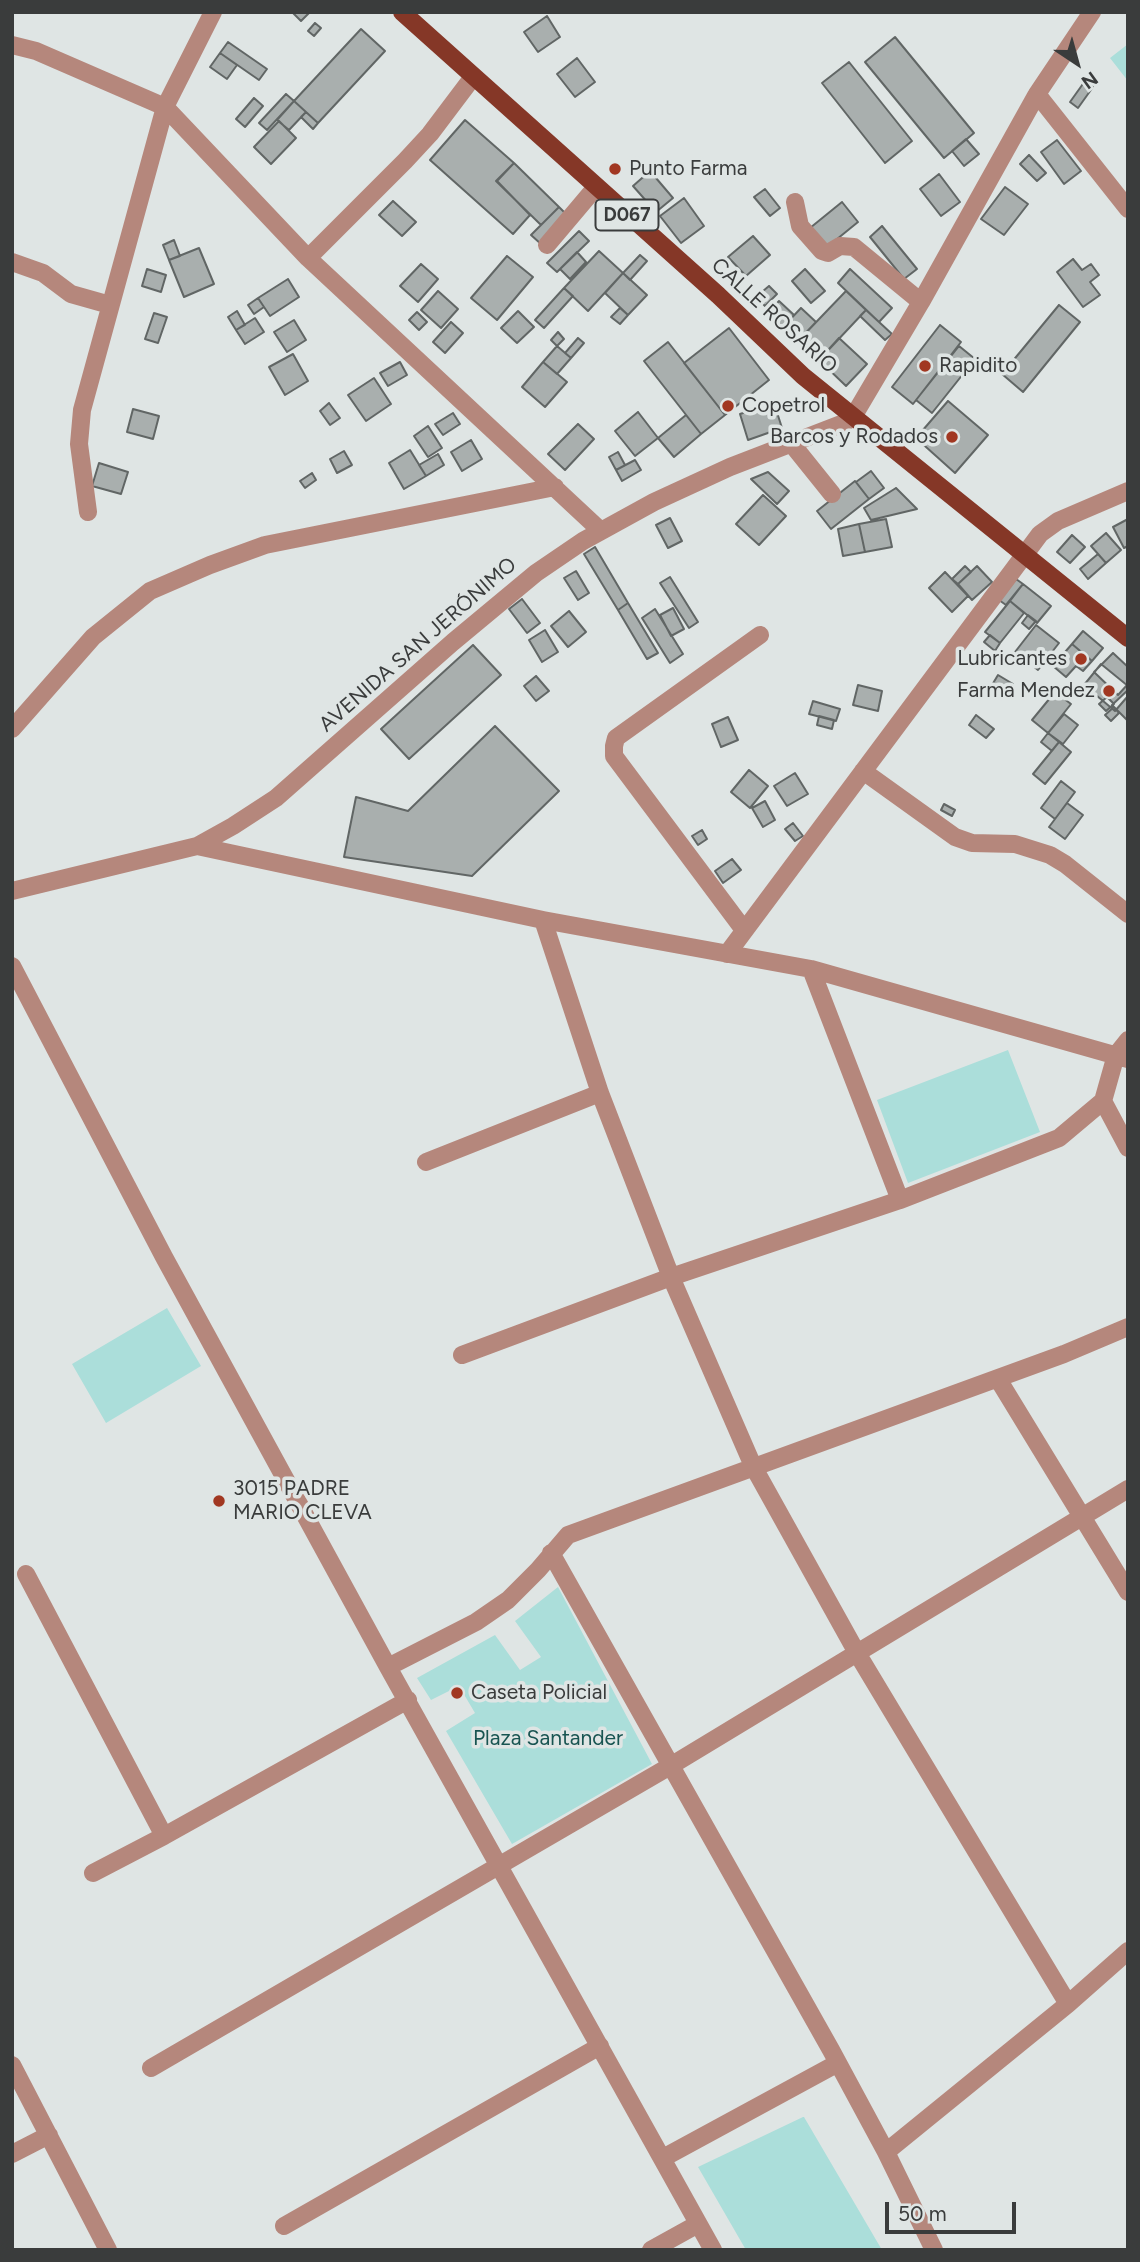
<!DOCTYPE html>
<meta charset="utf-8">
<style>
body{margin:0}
#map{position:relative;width:1140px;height:2262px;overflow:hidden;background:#dfe5e4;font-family:Figtree,sans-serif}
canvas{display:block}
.frame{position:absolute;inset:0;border:14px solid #3a3c3c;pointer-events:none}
.north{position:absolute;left:1042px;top:28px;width:70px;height:70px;-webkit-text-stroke:5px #dfe5e4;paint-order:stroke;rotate:144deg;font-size:19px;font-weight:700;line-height:28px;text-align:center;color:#3a3c3c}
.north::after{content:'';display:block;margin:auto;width:24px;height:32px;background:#3a3c3c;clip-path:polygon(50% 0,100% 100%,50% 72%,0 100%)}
.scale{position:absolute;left:885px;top:2202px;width:131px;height:32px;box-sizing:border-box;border:4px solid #3a3c3c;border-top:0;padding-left:9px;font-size:21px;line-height:24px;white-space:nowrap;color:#3a3c3c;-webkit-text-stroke:5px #dfe5e4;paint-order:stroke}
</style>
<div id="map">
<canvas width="1140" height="2262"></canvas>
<div class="frame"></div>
<div class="north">N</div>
<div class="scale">50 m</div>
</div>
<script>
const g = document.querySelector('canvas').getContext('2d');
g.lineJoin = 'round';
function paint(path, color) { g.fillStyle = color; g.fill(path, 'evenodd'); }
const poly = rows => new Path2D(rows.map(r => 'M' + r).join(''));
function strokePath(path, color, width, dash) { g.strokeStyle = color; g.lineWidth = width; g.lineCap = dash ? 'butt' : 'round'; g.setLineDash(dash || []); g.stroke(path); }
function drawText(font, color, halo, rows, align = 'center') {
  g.font = font + ' Figtree,sans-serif'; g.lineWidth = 7; g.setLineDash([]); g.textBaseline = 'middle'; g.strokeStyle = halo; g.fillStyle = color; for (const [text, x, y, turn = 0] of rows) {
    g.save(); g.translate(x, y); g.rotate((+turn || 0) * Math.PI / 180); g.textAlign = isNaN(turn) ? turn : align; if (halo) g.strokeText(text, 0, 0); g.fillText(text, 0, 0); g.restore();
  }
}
paint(poly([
 [1128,44,1128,81,1110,58],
 [1008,1050,1040,1132,908,1183,877,1100],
 [167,1308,201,1366,106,1423,72,1364],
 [558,1587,652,1764,512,1844,446,1731,475,1713,459,1686,431,1700,417,1678,495,1635,520,1670,541,1657,515,1621],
 [803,2117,804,2117,882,2250,746,2250,698,2167]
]), '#abdeda');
const building = poly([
 [292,12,310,12,301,21,292,12],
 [547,16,560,37,538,52,524,32,547,16],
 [315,23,321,28,314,36,308,31,315,23],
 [361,29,385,51,318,123,294,101,361,29],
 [895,37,974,133,944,158,865,62,895,37],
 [228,42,267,69,259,80,220,53,228,42],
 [220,53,237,65,227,79,210,67,220,53],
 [577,58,595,82,575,97,557,74,577,58],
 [849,62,912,141,885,163,822,83,849,62],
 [1085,81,1093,87,1078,108,1070,102,1085,81],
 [286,94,294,101,267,130,259,123,286,94],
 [254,98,263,106,245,127,236,119,254,98],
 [294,101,306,112,289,130,277,120,294,101],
 [306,112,318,123,313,129,301,117,306,112],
 [465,120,514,163,497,181,530,215,513,234,430,160,465,120],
 [279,121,296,138,271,164,254,147,279,121],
 [966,139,979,154,964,166,952,151,966,139],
 [1057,140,1081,171,1064,184,1041,152,1057,140],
 [1029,155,1046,173,1037,181,1020,164,1029,155],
 [514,163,559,207,541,225,496,181,514,163],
 [650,171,673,198,656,212,633,186,650,171],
 [939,174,960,202,941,216,920,189,939,174],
 [1005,187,1028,204,1004,235,981,219,1005,187],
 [765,189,780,208,770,216,754,197,765,189],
 [684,198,704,226,681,243,660,216,684,198],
 [393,201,416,222,402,236,379,215,393,201],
 [842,202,858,222,826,248,810,228,842,202],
 [559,207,568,216,541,244,531,235,559,207],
 [882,226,917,269,904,279,870,237,882,226],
 [579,231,589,241,557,272,547,263,579,231],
 [753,236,770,255,746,276,728,257,753,236],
 [174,240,180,256,169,260,163,245,174,240],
 [199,248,214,284,184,297,169,260,199,248],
 [599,251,623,273,588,311,564,288,599,251],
 [577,252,586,262,570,279,560,269,577,252],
 [640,255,647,261,630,280,623,273,640,255],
 [507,256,533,277,497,320,471,298,507,256],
 [1073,259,1082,270,1091,264,1099,275,1090,282,1100,295,1083,307,1057,272,1073,259],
 [421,264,438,279,418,302,400,286,421,264],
 [147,269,166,275,161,292,142,286,147,269],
 [805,269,825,291,811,303,792,281,805,269],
 [850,269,892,308,879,322,838,283,850,269],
 [623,273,647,295,628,315,605,293,623,273],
 [288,279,299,297,270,316,258,298,288,279],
 [769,286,777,294,765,306,756,297,769,286],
 [564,288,573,296,544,328,535,320,564,288],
 [438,291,458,309,441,328,421,310,438,291],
 [846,291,866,310,819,360,798,341,846,291],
 [258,298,264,307,254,314,248,305,258,298],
 [779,301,794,315,783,327,768,313,779,301],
 [1059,305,1080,322,1023,392,1002,374,1059,305],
 [620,308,628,315,620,324,611,317,620,308],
 [801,308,816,322,798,341,783,327,801,308],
 [866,310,892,334,885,340,860,316,866,310],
 [237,311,245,325,236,330,228,317,237,311],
 [518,311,534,327,517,343,501,328,518,311],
 [417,312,427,322,419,330,409,320,417,312],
 [154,313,167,317,158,343,145,339,154,313],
 [255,318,264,332,245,344,236,330,255,318],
 [294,320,306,340,287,352,274,332,294,320],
 [451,322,463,333,445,353,433,342,451,322],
 [940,325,961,342,913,404,892,387,940,325],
 [729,328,769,380,725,415,684,363,729,328],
 [558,332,564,339,557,346,551,340,558,332],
 [578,338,584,343,571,358,565,353,578,338],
 [839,338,867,364,846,386,819,360,839,338],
 [668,342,725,415,701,434,644,361,668,342],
 [557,346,571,358,557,374,543,362,557,346],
 [959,346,975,359,932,413,916,400,959,346],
 [293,354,308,381,285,395,269,367,293,354],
 [400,362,407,375,388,386,380,373,400,362],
 [543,362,567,382,545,407,522,387,543,362],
 [374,378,391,404,366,421,348,395,374,378],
 [948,401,988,435,955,473,916,438,948,401],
 [329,403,340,418,330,425,320,411,329,403],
 [774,403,782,428,748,440,740,414,774,403],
 [133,409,159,416,153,439,127,432,133,409],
 [638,412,658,438,635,456,615,431,638,412],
 [453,413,460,424,443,435,435,424,453,413],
 [686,415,701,434,674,457,658,438,686,415],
 [578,424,594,439,565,470,548,454,578,424],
 [428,426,442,448,428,457,414,436,428,426],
 [471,440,482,459,462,471,451,452,471,440],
 [410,450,426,476,404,489,389,463,410,450],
 [344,451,352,465,337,473,330,459,344,451],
 [618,452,625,465,616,470,609,457,618,452],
 [438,454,444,465,426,476,419,465,438,454],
 [635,460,641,470,622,481,616,470,635,460],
 [99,463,128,472,121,494,92,486,99,463],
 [871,471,884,488,869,499,856,482,871,471],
 [768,472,789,491,777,504,751,479,768,472],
 [312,473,316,480,305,488,300,481,312,473],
 [855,481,869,499,831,529,817,511,855,481],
 [896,488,917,509,871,520,864,508,896,488],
 [763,495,786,516,759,545,736,524,763,495],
 [670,518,682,541,668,548,656,525,670,518],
 [886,519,892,547,865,552,859,524,886,519],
 [1128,519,1128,546,1124,548,1113,527,1128,519],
 [859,524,865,552,843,556,838,529,859,524],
 [1106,533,1121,550,1106,563,1091,546,1106,533],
 [1072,535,1085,547,1070,563,1057,552,1072,535],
 [595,547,628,603,618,610,584,554,595,547],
 [1098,554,1106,563,1088,579,1080,569,1098,554],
 [965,566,971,572,958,584,952,579,965,566],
 [977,566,992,582,972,600,958,584,977,566],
 [576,571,589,593,578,600,564,578,576,571],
 [945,572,968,596,952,612,929,588,945,572],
 [670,577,698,622,689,628,660,583,670,577],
 [1016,579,1023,584,1006,605,999,600,1016,579],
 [1023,584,1051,606,1037,623,1010,601,1023,584],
 [522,599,540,623,527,633,509,609,522,599],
 [1010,601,1024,613,1000,643,985,632,1010,601],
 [628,603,658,653,647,659,618,610,628,603],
 [673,608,684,629,671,636,660,615,673,608],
 [655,609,683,654,670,663,642,618,655,609],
 [569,611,586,632,568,647,551,626,569,611],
 [1028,615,1036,621,1029,629,1022,623,1028,615],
 [1036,625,1059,643,1038,670,1015,652,1036,625],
 [545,630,558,652,542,662,529,640,545,630],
 [1083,631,1103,648,1092,661,1072,644,1083,631],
 [990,635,1000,643,995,651,984,642,990,635],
 [1072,644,1092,661,1083,671,1076,666,1066,677,1053,666,1072,644],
 [473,645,501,675,409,759,381,729,473,645],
 [1113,653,1128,667,1128,684,1118,695,1094,672,1113,653],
 [1101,664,1128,686,1128,696,1115,711,1084,685,1101,664],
 [998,675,1013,684,1006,694,992,685,998,675],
 [536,676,549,691,536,701,524,686,536,676],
 [858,685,882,691,878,711,853,705,858,685],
 [1128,690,1128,721,1112,705,1128,690],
 [1055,692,1071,704,1048,733,1032,720,1055,692],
 [1107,697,1114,704,1106,711,1099,704,1107,697],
 [813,701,840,709,836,721,809,714,813,701],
 [1114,707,1119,713,1111,721,1105,715,1114,707],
 [1064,714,1078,725,1063,744,1048,733,1064,714],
 [976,715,994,729,986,738,969,725,976,715],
 [819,716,834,720,832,729,817,725,819,716],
 [728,717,738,740,721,747,712,724,728,717],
 [495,726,559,791,472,876,344,857,356,797,408,811,495,726],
 [1048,733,1059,742,1052,751,1041,742,1048,733],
 [1059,742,1071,752,1045,784,1033,774,1059,742],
 [749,770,768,786,750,808,731,792,749,770],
 [795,773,808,794,787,806,774,786,795,773],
 [1061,781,1075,792,1055,819,1041,808,1061,781],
 [765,801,775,820,763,827,752,808,765,801],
 [1067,803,1083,815,1065,839,1049,827,1067,803],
 [944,804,955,810,952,816,941,810,944,804],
 [793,823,803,836,795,841,785,829,793,823],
 [702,830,707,839,698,845,692,836,702,830],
 [732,859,741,870,723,883,715,871,732,859]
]);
paint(building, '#a9afae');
strokePath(building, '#616665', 2);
strokePath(poly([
 [12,45,36,51,165,107,308,258,405,161,430,134,473,77],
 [1037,94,1128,209],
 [795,202,800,226,822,251,828,253,840,246,854,247,921,302],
 [547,245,596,187],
 [308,258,601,531],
 [12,262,43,273,71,294,110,305],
 [791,443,832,494],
 [88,512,79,444,82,410,165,107,213,12],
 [12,729,93,637,150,591,210,565,265,545,555,487],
 [863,771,955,837,972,843,1015,844,1050,855,1065,864,1128,914],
 [197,846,543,920,811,969,1128,1059],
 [12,891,197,846,233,826,276,798,453,642,536,573,583,541,654,502,730,467,844,423,853,417,921,302,1037,94,1092,12],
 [543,920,600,1093,671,1277,753,1466,857,1653,1068,2004],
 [744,930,614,756,614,746,616,738,760,635],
 [727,954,1040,534,1058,521,1128,491],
 [12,966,164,1257,388,1667,713,2250],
 [811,969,900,1200],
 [1128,1040,1116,1055,1103,1101,1128,1148],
 [426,1162,600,1093],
 [462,1355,671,1277,900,1200,1059,1138,1103,1101],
 [998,1379,1128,1592],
 [551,1553,831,2050,886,2152,934,2250],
 [26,1574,164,1836],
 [388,1667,476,1622,508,1600,538,1570,568,1535,1064,1354,1128,1327],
 [93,1873,164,1836,408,1700],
 [12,2065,108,2250],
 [151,2068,672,1765,1128,1489],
 [886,2152,1068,2004,1128,1951],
 [12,2154,49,2135],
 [663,2158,838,2063],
 [284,2226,600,2046],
 [651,2250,698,2224]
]), '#b5877c', 18);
strokePath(poly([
 [402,12,718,295,803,376,1128,638]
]), '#853727', 18);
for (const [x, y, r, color] of [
 [615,169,7,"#a13721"],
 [925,366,7,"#a13721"],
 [728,406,7,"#a13721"],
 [952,437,7,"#a13721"],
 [1081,659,7,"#a13721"],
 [1109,691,7,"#a13721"],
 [219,1501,7,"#a13721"],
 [457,1693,7,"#a13721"]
]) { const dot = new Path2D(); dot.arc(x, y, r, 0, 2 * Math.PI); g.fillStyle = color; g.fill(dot); strokePath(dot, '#dfe5e4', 2.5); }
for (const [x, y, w] of [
 [627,215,63]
]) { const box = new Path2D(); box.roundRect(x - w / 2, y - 15.5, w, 31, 5); g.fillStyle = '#dfe5e4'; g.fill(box); strokePath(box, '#3a3c3c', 2); }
drawText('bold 19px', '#3a3c3c', null, [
 ["D067",627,215]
]);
drawText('21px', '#3a3c3c', '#dfe5e4', [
 ["Punto Farma",629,169],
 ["Rapidito",939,366],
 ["Copetrol",742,406],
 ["Barcos y Rodados",938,437,"right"],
 ["Lubricantes",1067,659,"right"],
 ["Farma Mendez",1095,691,"right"],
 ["3015 PADRE",233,1489],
 ["MARIO CLEVA",233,1513],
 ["Caseta Policial",471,1693]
], 'left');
drawText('21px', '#3a3c3c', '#dfe5e4', [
 ["CALLE ROSARIO",774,316,42],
 ["AVENIDA SAN JERÓNIMO",418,645,-41]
]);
drawText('21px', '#185451', '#dfe5e4', [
 ["Plaza Santander",548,1739]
]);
</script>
